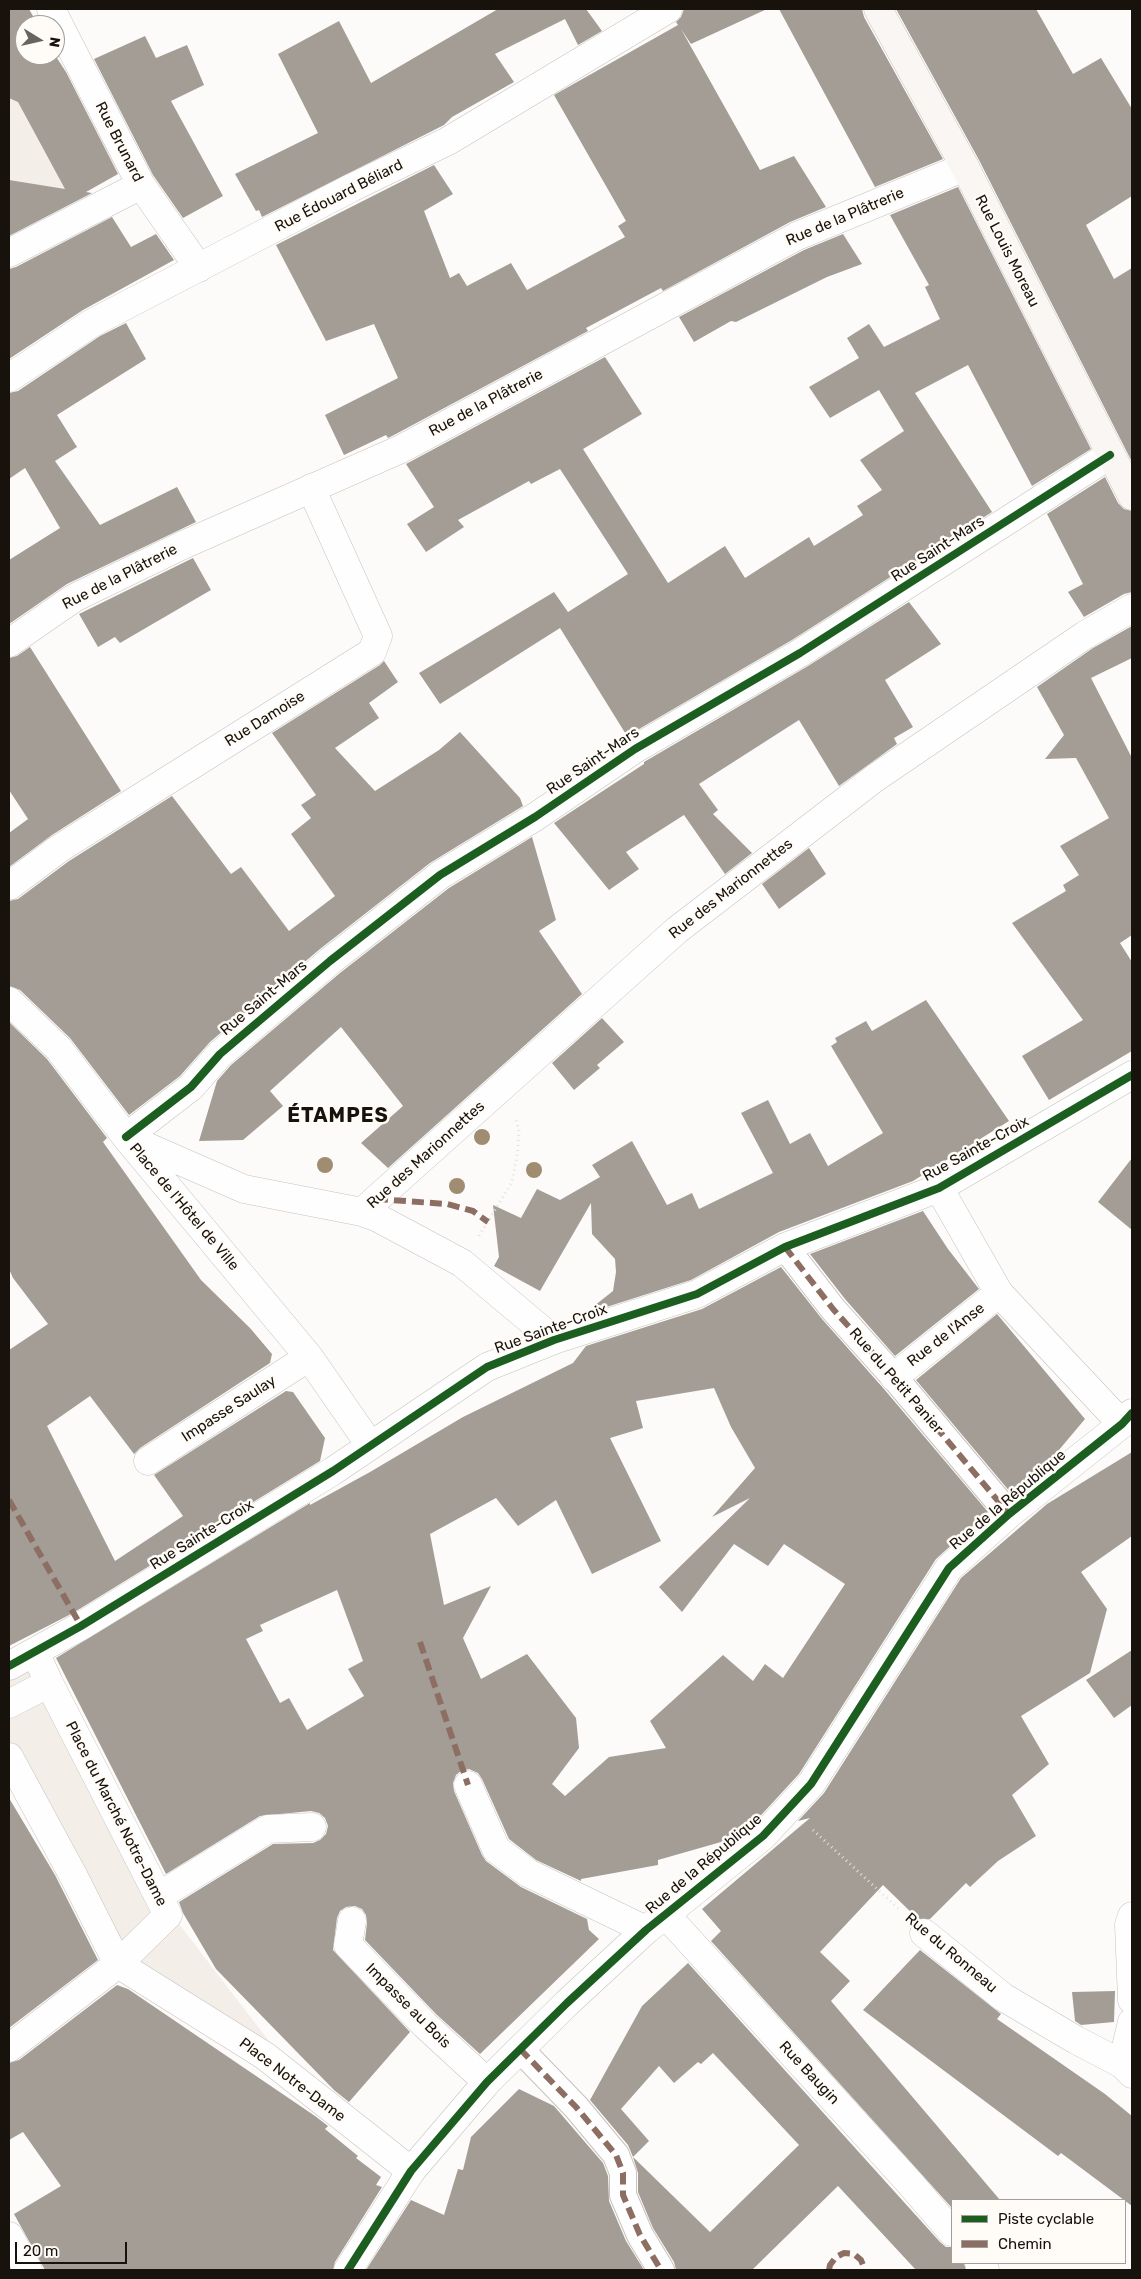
<!DOCTYPE html>
<meta charset="utf-8">
<style>
body{margin:0}
#map{position:relative;width:1141px;height:2279px;overflow:hidden;background:#fdfbf9;font-family:Rubik,sans-serif}
canvas{display:block}
.frame{position:absolute;inset:0;border:10px solid #17120b;pointer-events:none}
.legend{position:absolute;left:951px;top:2199px;width:175px;height:65px;box-sizing:border-box;background:#fffbf7;border:1px solid #a29e99;margin:0;padding:6px 9px;list-style:none;font-size:15px;color:#17120b}
.legend li{display:flex;align-items:center;gap:10px;height:25px}
.legend b{width:25px;border:1px solid #a29e99}
.north{position:absolute;left:15px;top:15px;width:50px;height:50px;box-sizing:border-box;background:#fffbf7;border:1px solid #a29e99;border-radius:50%;rotate:99deg;font-size:14px;font-weight:700;line-height:20px;text-align:center;color:#17120b}
.north::after{content:'';display:block;margin:auto;width:18px;height:22px;background:#68645e;clip-path:polygon(50% 0,100% 100%,50% 72%,0 100%)}
.scale{position:absolute;left:15px;top:2242px;width:112px;height:22px;box-sizing:border-box;border:2px solid #17120b;border-top:0;padding-left:6px;font-size:15px;line-height:18px;white-space:nowrap;color:#17120b;-webkit-text-stroke:4px #fffbf7;paint-order:stroke}
</style>
<div id="map">
<canvas width="1141" height="2279"></canvas>
<div class="frame"></div>
<ul class="legend">
<li><b style="height:6px;background:#1b5e20"></b>Piste cyclable</li>
<li><b style="height:6px;background:#8d6e63"></b>Chemin</li>
</ul>
<div class="north">N</div>
<div class="scale">20 m</div>
</div>
<script>
const g = document.querySelector('canvas').getContext('2d');
g.lineJoin = 'round';
function paint(path, color) { g.fillStyle = color; g.fill(path, 'evenodd'); }
const poly = rows => new Path2D(rows.map(r => 'M' + r).join(''));
function strokePath(path, color, width, dash) { g.strokeStyle = color; g.lineWidth = width; g.lineCap = dash ? 'butt' : 'round'; g.setLineDash(dash || []); g.stroke(path); }
function drawText(font, color, halo, rows, align = 'center') {
  g.font = font + ' Rubik,sans-serif'; g.lineWidth = 5; g.setLineDash([]); g.textBaseline = 'middle'; g.strokeStyle = halo; g.fillStyle = color; for (const [text, x, y, turn = 0] of rows) {
    g.save(); g.translate(x, y); g.rotate((+turn || 0) * Math.PI / 180); g.textAlign = isNaN(turn) ? turn : align; if (halo) g.strokeText(text, 0, 0); g.fillText(text, 0, 0); g.restore();
  }
}
paint(poly([
 [9,9,29,9,38,25,25,25,25,55,55,55,120,173,9,235],
 [48,1655,176,1920,279,2054,107,1960,9,1772,9,1678]
]), '#f3eee7');
paint(poly([
 [9,9,29,9,38,25,25,25,25,55,55,55,66,72,118,174,86,192,92,193,9,236,9,180,65,189,18,102,9,98],
 [498,9,586,9,602,31,578,45,565,19,495,54,514,82,452,117,444,125,262,217,259,210,256,211,235,174,318,133,278,54,339,21,371,83],
 [684,9,767,9,691,44,681,29,760,170,794,156,826,207,790,222,663,291,661,288,586,328,588,331,394,435,388,438,386,435,344,455,325,415,398,378,374,324,326,341,276,245,434,165,453,194,424,211,450,278,459,273,467,286,511,263,527,290,625,237,618,226,626,221,554,95,678,25,676,22,681,17],
 [779,9,862,9,864,17,943,159,875,187],
 [896,9,1036,9,1073,74,1101,58,1132,109,1132,196,1086,225,1114,279,1132,268,1132,462,979,160],
 [145,36,156,58,187,45,204,85,171,101,223,196,183,218,153,175,94,59],
 [958,187,1091,449,1032,486,968,365,915,393,992,512,792,640,627,736,560,628,440,704,419,673,554,592,568,612,628,574,560,469,531,484,529,481,458,520,464,527,426,552,407,524,434,507,406,464,605,357,642,414,583,449,668,583,725,546,745,578,809,537,814,546,863,515,857,506,882,490,860,460,904,431,879,390,830,418,809,387,859,358,847,338,869,324,884,347,940,319,925,287,929,285,890,215],
 [112,217,131,247,156,234,174,260,83,310,9,359,9,269,16,267],
 [843,234,862,264,827,277,736,322,731,321,694,342,679,317,804,250],
 [126,323,146,359,57,415,77,447,55,461,100,525,177,487,196,522,67,584,9,624,9,560,60,528,25,468,9,479,9,393,18,391,100,336],
 [1105,477,1118,503,1124,509,1132,511,1132,592,1124,594,1084,617,1068,592,1083,584,1047,514],
 [193,558,211,590,120,643,115,637,98,647,79,614],
 [909,602,941,644,885,680,913,727,894,738,897,744,839,786,799,720,699,784,718,810,713,814,752,853,725,874,684,815,626,852,639,869,609,890,554,823,644,764,644,762,808,666],
 [1132,626,1132,658,1091,678,1132,758,1132,935,1120,943,1132,962,1132,1051,1049,1100,1022,1056,1083,1020,1012,923,1066,891,1063,885,1079,875,1060,846,1109,818,1076,758,1045,759,1064,735,1037,687,1093,648],
 [30,647,121,791,52,835,9,867,9,833,28,819,9,790,9,658,17,656],
 [384,661,398,682,369,703,379,718,335,748,375,791,439,750,460,732,520,798,523,806,430,863,320,949,210,1042,180,1076,129,1115,70,1038,20,990,9,986,9,901,18,899,69,861,172,796,231,874,241,867,289,931,335,896,291,834,311,818,301,805,316,795,272,733,380,665],
 [532,837,556,920,539,931,582,994,388,1168,361,1143,403,1106,341,1027,270,1091,283,1106,243,1140,199,1141,217,1081,231,1065,340,973,449,888],
 [809,848,826,874,779,909,762,884],
 [926,1000,1009,1121,913,1181,779,1232,691,1280,594,1311,594,1306,613,1291,616,1272,615,1259,592,1234,591,1203,540,1291,494,1266,499,1257,493,1205,521,1218,537,1189,560,1200,600,1177,592,1165,632,1141,667,1205,692,1193,699,1209,773,1173,741,1113,768,1100,790,1144,810,1133,828,1166,883,1133,831,1046,837,1042,835,1038,866,1021,872,1031],
 [602,1018,624,1042,597,1065,600,1068,574,1090,552,1063],
 [9,1022,47,1059,107,1138,103,1142,201,1280,250,1328,272,1354,270,1363,140,1448,134,1454,90,1396,47,1426,115,1561,183,1516,154,1475,286,1391,293,1392,325,1438,320,1461,73,1613,9,1646,9,1350,48,1324,13,1278,9,1269],
 [1132,1158,1132,1230,1098,1202],
 [923,1211,948,1249,979,1289,895,1356,845,1299,810,1254],
 [781,1267,822,1319,884,1389,988,1512,936,1559,799,1774,752,1825,735,1838,658,1860,658,1865,581,1879,581,1881,536,1860,509,1839,482,1779,478,1773,469,1769,461,1771,456,1775,453,1783,454,1791,482,1855,486,1861,521,1887,587,1919,589,1930,599,1939,480,2054,436,2014,365,1940,367,1923,366,1915,362,1909,355,1906,346,1907,340,1911,337,1918,333,1950,410,2032,349,2102,334,2090,216,1969,183,1913,179,1902,273,1844,313,1843,320,1840,326,1834,328,1826,325,1818,319,1813,311,1811,260,1816,166,1874,56,1658,310,1503,310,1505,370,1472,463,1417,573,1363,586,1346,702,1309],
 [714,1388,731,1427,755,1468,712,1517,750,1498,659,1587,682,1612,734,1544,768,1566,784,1544,845,1584,783,1678,765,1664,753,1681,723,1655,650,1721,666,1748,609,1757,565,1796,552,1784,579,1748,576,1718,527,1654,481,1679,463,1638,491,1586,444,1605,430,1534,496,1498,518,1526,556,1500,592,1574,661,1541,610,1438,643,1428,636,1401],
 [337,1590,363,1661,348,1669,364,1696,307,1730,289,1698,280,1703,246,1639,263,1631,260,1625],
 [997,1314,1085,1419,1048,1463,1011,1493,916,1380],
 [1132,1452,1132,1536,1081,1572,1107,1609,1090,1673,1021,1716,1049,1764,1012,1795,1036,1836,998,1861,970,1887,966,1883,930,1919,918,1919,883,1885,820,1952,850,1981,831,2001,1000,2200,952,2200,952,2208,711,1941,721,1931,702,1909,810,1818,798,1821,824,1793,961,1578,1047,1504],
 [1132,1650,1132,1705,1114,1718,1086,1680],
 [9,1798,55,1875,98,1960,9,2028],
 [920,1950,1001,2014,997,2019,1105,2094,1132,2116,1132,2206,1061,2153,1058,2156,863,2010],
 [688,1963,940,2242,946,2247,952,2247,952,2263,964,2263,966,2270,916,2270,838,2186,752,2270,676,2270,674,2262,653,2228,638,2192,638,2173,633,2157,710,2232,799,2145,713,2053,701,2064,698,2062,674,2083,659,2066,621,2109,649,2141,633,2157,628,2145,590,2100,642,2006],
 [117,1985,128,1989,315,2116,328,2126,325,2129,358,2156,356,2158,381,2177,376,2185,382,2187,335,2262,333,2270,45,2270,14,2214,61,2186,23,2132,9,2140,9,2063,19,2060],
 [1115,1991,1114,2022,1081,2025,1075,2021,1072,1992],
 [519,2089,554,2106,603,2163,608,2176,609,2201,626,2241,644,2270,366,2270,411,2200,444,2215,458,2169,463,2170,471,2137]
]), '#a39d95');
const pedestrian = poly([
 [785,1247,833,1309,894,1377,1009,1514],
 [520,2049,576,2107,616,2155,623,2173,623,2195,640,2235,661,2270]
]);
const minor = poly([
 [51,9,141,185,199,268],
 [9,253,141,185],
 [9,378,92,323,353,187,448,141,668,9],
 [9,643,74,598,183,545,401,449,797,236,965,167],
 [9,886,60,848,372,652,378,636,311,488],
 [9,1001,59,1049,126,1137,309,1357,370,1445],
 [126,1137,191,1087,220,1054,330,961,440,875,535,817,635,749,800,653,1110,455],
 [132,1140,244,1189,362,1212,376,1217,462,1263,554,1340],
 [939,1188,999,1293,1122,1424],
 [362,1212,677,930,875,778,1085,635,1132,608],
 [894,1377,999,1293],
 [148,1461,309,1357],
 [9,1666,81,1626,333,1471,487,1367,554,1340,697,1294,785,1247,939,1188,1132,1075],
 [9,1704,49,1683],
 [9,1757,74,1877,118,1964],
 [468,1785,496,1849,528,1873,646,1930],
 [159,1896,268,1829,312,1827],
 [665,1914,909,2182,952,2232],
 [1132,1916,1129,1925,1132,2000],
 [352,1921,348,1945,425,2025,487,2082],
 [924,1933,1003,1997,1076,2040,1122,2064,1132,2074],
 [118,1964,265,2056,411,2171],
 [9,2048,118,1964,168,1915,49,1683,35,1652],
 [1122,2064,1132,2022],
 [9,2236,28,2270],
 [979,2263,985,2270]
]);
const tertiary = poly([
 [348,2270,411,2171,487,2082,567,2003,646,1930,763,1836,811,1784,949,1568,1009,1514,1122,1424,1132,1413]
]);
const secondary = poly([
 [878,9,965,167,1132,496]
]);
strokePath(pedestrian, '#c6c2be', 28);
strokePath(minor, '#c6c2be', 29);
strokePath(tertiary, '#c6c2be', 29);
strokePath(secondary, '#c6c2be', 29);
strokePath(poly([
 [479,1236,512,1182,517,1156,519,1131,516,1120],
 [813,1830,900,1910]
]), '#e2e1e0', 3, [1, 4]);
strokePath(pedestrian, '#fffefe', 26);
strokePath(minor, '#fffefe', 28);
strokePath(tertiary, '#fffefe', 28);
strokePath(secondary, '#f9f6f3', 28);
strokePath(poly([
 [376,1199,447,1204,473,1211,488,1222],
 [785,1247,833,1309,894,1377,1009,1514],
 [9,1500,81,1626],
 [420,1642,468,1785],
 [520,2049,576,2107,616,2155,623,2173,623,2195,640,2235,661,2270],
 [829,2270,830,2265,836,2257,844,2253,854,2254,861,2260,865,2270]
]), '#8d6e63', 6, [12, 6]);
strokePath(poly([
 [126,1137,191,1087,220,1054,330,961,440,875,535,817,635,749,800,653,1110,455],
 [9,1666,81,1626,333,1471,487,1367,554,1340,697,1294,785,1247,939,1188,1132,1075],
 [348,2270,411,2171,487,2082,567,2003,646,1930,763,1836,811,1784,949,1568,1009,1514,1122,1424,1132,1413]
]), '#1b5e20', 8);
g.fillStyle = '#a08c70';
for (const [x, y] of [
 [482,1137],
 [325,1165],
 [534,1170],
 [457,1186]
]) { g.beginPath(); g.arc(x, y, 8, 0, 2 * Math.PI); g.fill(); }
drawText('15px', '#17120b', '#fffbf7', [
 ["Rue Brunard",119,142,63],
 ["Rue Édouard Béliard",339,196,-27],
 ["Rue de la Plâtrerie",845,217,-23],
 ["Rue Louis Moreau",1007,251,63],
 ["Rue de la Plâtrerie",486,403,-28],
 ["Rue Saint-Mars",938,549,-33],
 ["Rue de la Plâtrerie",120,577,-27],
 ["Rue Damoise",265,719,-32],
 ["Rue Saint-Mars",593,761,-34],
 ["Rue des Marionnettes",731,889,-38],
 ["Rue Saint-Mars",264,998,-40],
 ["Rue Sainte-Croix",976,1149,-29],
 ["Rue des Marionnettes",426,1155,-42],
 ["Place de l'Hôtel de Ville",184,1207,50],
 ["Rue Sainte-Croix",551,1329,-20],
 ["Rue de l'Anse",946,1335,-38],
 ["Rue du Petit Panier",896,1381,49],
 ["Impasse Saulay",229,1409,-33],
 ["Rue de la République",1008,1500,-40],
 ["Rue Sainte-Croix",202,1535,-32],
 ["Place du Marché Notre-Dame",116,1814,63],
 ["Rue de la République",704,1864,-40],
 ["Rue du Ronneau",951,1953,40],
 ["Impasse au Bois",408,2006,45],
 ["Rue Baugin",809,2073,47],
 ["Place Notre-Dame",292,2080,37]
]);
g.letterSpacing = '1px';
drawText('bold 20px', '#17120b', '#fffbf7', [
 ["ÉTAMPES",338,1116]
]);
g.letterSpacing = '0px';
</script>
